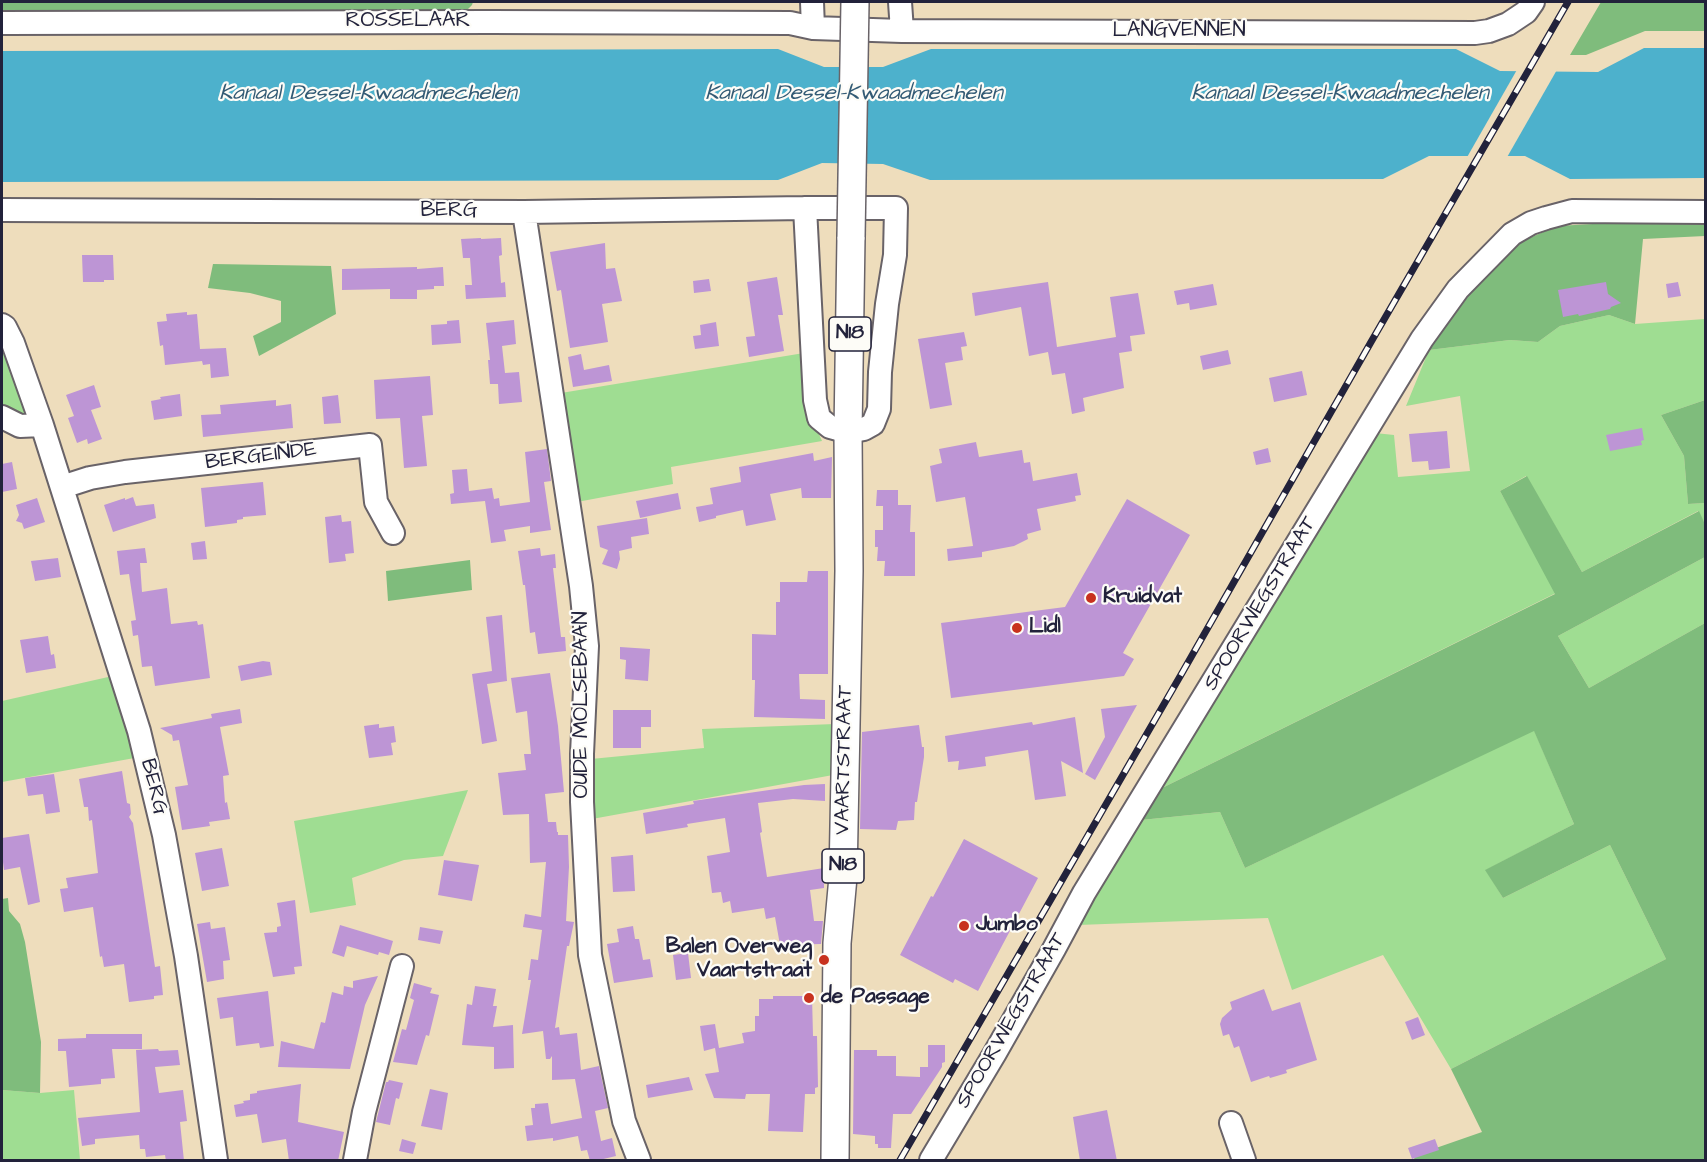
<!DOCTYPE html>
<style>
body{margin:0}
#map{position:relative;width:1707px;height:1162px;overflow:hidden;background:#eeddbc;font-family:"Architects Daughter",sans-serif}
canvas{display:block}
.frame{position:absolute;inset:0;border:3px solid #22223b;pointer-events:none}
</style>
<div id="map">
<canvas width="1707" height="1162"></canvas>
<div class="frame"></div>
</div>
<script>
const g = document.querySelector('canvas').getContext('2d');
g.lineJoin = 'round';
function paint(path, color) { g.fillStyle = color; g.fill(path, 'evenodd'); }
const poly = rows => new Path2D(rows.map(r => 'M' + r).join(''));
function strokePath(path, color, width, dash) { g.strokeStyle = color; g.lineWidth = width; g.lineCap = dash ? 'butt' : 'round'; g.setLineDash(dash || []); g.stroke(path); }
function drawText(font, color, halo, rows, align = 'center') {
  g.font = font + ' "Architects Daughter",sans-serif'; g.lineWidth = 4.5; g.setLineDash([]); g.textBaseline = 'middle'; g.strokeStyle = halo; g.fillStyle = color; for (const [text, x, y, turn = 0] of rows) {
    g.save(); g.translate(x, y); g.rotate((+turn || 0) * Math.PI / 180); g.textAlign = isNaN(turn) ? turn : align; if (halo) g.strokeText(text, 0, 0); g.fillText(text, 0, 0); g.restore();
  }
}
paint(poly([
 [1609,315,1635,324,1705,319,1705,400,1661,415,1684,456,1688,504,1705,503,1705,524,1698,511,1582,572,1526,476,1500,491,1556,593,1158,790,1375,433,1394,435,1398,477,1470,471,1460,396,1406,406,1429,350,1510,340,1538,342,1560,326],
 [2,335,29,406,23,418,2,408],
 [804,353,813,421,822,441,671,467,673,484,577,502,561,393],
 [1705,557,1705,623,1589,688,1558,636],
 [117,675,140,757,2,782,2,701],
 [835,724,833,775,592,819,591,759,704,748,702,729],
 [1534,730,1574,824,1486,870,1503,898,1610,845,1666,959,1451,1069,1383,955,1292,990,1268,918,1078,925,1141,820,1220,812,1245,868],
 [468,790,443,856,404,860,352,878,356,905,310,913,294,821],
 [2,1090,40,1093,74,1090,80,1160,2,1160]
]), '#9fdd92');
paint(poly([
 [2,2,473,2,472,5,462,15,2,10],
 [1601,2,1705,2,1705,31,1645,31,1586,55,1570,55],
 [1628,222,1705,222,1705,236,1643,239,1635,324,1609,315,1560,326,1538,342,1510,340,1429,350,1469,295,1509,247,1557,226],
 [213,264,331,266,336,314,259,356,253,336,281,322,281,301,250,293,208,288],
 [1705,400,1705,503,1688,504,1684,456,1661,415],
 [1527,476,1582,572,1699,511,1705,524,1705,557,1558,636,1589,688,1705,623,1705,1160,1415,1160,1413,1156,1482,1132,1451,1069,1666,959,1610,845,1503,898,1485,870,1574,824,1534,731,1245,868,1220,812,1141,820,1158,790,1555,594,1500,491],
 [470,560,472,590,388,601,386,571],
 [8,898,9,911,20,924,25,942,41,1042,40,1093,2,1090,2,899]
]), '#7fbc7c');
paint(poly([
 [1644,48,1705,48,1705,178,1570,179,1525,156,1429,156,1383,179,930,180,883,164,822,163,778,180,2,182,2,51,778,49,824,67,883,67,931,49,1456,49,1500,71,1598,72]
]), '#4db1cc');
paint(poly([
 [1518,68,1558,68,1506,159,1466,159]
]), '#eeddbc');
paint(poly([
 [481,238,481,239,501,238,502,255,499,256,501,283,505,282,506,297,466,299,465,285,472,285,470,258,463,258,461,239],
 [605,243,606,269,615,268,622,301,602,304,608,342,570,348,561,290,557,291,550,252],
 [82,255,113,255,114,280,104,280,104,282,83,282],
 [417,267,417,269,443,267,444,286,434,286,434,289,417,290,417,299,390,299,390,289,342,290,342,269],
 [777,277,783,315,778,315,784,351,749,357,746,337,755,336,747,282],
 [709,279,711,291,694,293,693,281],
 [1048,282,1057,347,1116,337,1110,297,1138,293,1145,334,1130,336,1132,351,1119,353,1124,388,1083,398,1085,411,1072,414,1065,373,1052,375,1048,352,1029,356,1021,307,975,316,972,293],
 [1606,282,1608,294,1621,303,1611,307,1610,309,1579,316,1578,314,1563,317,1558,290],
 [1678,282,1681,296,1668,298,1666,284],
 [1213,284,1217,305,1190,310,1189,303,1177,305,1174,291],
 [187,312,187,315,197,314,200,349,226,348,229,376,211,378,210,364,203,365,202,361,165,365,163,345,160,346,157,322,167,321,166,314],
 [459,320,461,343,432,345,431,325,447,324,447,321],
 [514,320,516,344,502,346,505,373,519,372,522,402,499,404,498,384,490,384,488,360,490,360,486,323],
 [716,322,719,346,695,349,693,336,701,335,700,325],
 [964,332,967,346,961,347,963,360,945,363,952,405,930,409,918,339],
 [1228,350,1231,364,1203,370,1200,356],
 [581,354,584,370,609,365,612,381,573,387,568,357],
 [1302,371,1307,395,1274,402,1269,378],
 [430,376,433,415,422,416,427,466,404,468,400,418,376,419,374,380],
 [94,385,101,407,91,410,102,439,88,444,87,439,77,443,68,418,74,416,66,395],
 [180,394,182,416,154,420,151,401,161,399,160,397],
 [338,395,341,423,324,424,322,397],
 [276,400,276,406,291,404,293,428,203,437,201,415,221,414,220,405],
 [1642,428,1644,440,1641,441,1642,445,1610,451,1606,435],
 [1447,431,1450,468,1429,470,1428,461,1412,462,1409,434],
 [976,442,979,457,1022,450,1024,463,1030,462,1033,481,1077,473,1081,495,1075,496,1076,501,1037,509,1041,530,1027,534,1028,539,1014,546,982,552,982,557,948,561,947,549,973,546,965,497,936,502,930,466,942,463,939,449],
 [1268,448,1271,462,1256,465,1253,452],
 [547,449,551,481,544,482,551,530,530,533,530,526,504,530,506,541,491,543,485,501,451,504,450,494,454,493,452,470,467,469,469,491,492,488,494,499,499,498,500,506,530,502,525,452],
 [813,453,814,461,832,457,831,498,802,498,801,488,770,494,776,520,746,526,743,510,716,516,716,518,699,522,696,507,713,504,710,488,741,482,739,467],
 [12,462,17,489,2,492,2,464],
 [263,482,266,515,243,517,243,519,237,520,237,523,205,527,201,488],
 [877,490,898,490,898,505,911,505,910,532,915,532,915,576,884,576,885,561,877,561,878,547,875,547,875,530,883,530,883,506,876,506],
 [678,493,681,509,640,518,636,501],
 [133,497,136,506,154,504,156,518,113,532,104,505,125,498,125,500],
 [37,498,45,522,24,529,22,523,16,521,19,515,16,505],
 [1127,499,1190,535,1123,653,1134,659,1124,676,951,698,941,623,1065,607],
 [341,515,342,522,351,521,354,553,345,554,346,561,329,563,325,517],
 [647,518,649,534,631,537,632,548,619,551,620,559,617,569,602,564,608,550,600,547,597,526],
 [205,541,207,559,193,560,191,543],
 [145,548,147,563,140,563,142,592,167,588,171,624,197,621,198,625,203,624,210,678,155,686,152,666,142,667,138,635,133,636,131,621,136,620,129,574,120,575,117,551],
 [540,548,541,556,555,554,556,568,553,568,561,637,565,637,566,651,538,654,535,632,530,633,525,585,523,585,518,551],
 [58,558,61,577,35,581,31,561],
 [808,571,828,571,828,674,799,674,800,699,825,700,825,719,754,717,755,680,752,680,752,634,776,635,776,602,780,602,780,582,807,582],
 [502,615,507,681,487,684,497,741,482,744,472,674,492,671,486,617],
 [48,636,51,655,54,654,56,668,26,673,20,640],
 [620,647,650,649,648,681,625,679,626,660,620,659],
 [263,661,270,662,272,675,241,681,238,666],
 [550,673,558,726,564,792,545,794,548,822,556,822,557,832,558,832,558,835,568,835,569,867,566,921,574,922,569,946,567,946,555,1028,559,1027,560,1035,577,1033,581,1070,599,1066,608,1108,595,1111,601,1141,612,1138,616,1156,595,1161,590,1161,587,1150,581,1151,578,1136,553,1141,553,1138,527,1141,525,1126,533,1125,531,1108,535,1108,535,1104,548,1103,551,1124,582,1118,575,1079,552,1080,552,1056,550,1059,546,1059,543,1031,522,1034,531,980,528,980,531,959,538,960,542,930,523,927,525,914,541,917,546,862,530,863,529,814,503,815,498,773,526,770,524,754,531,754,527,711,516,713,511,678],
 [1137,705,1095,780,1085,774,1105,737,1101,709],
 [240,709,242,723,220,727,229,775,223,776,225,803,227,802,230,819,209,822,210,826,182,830,175,787,188,785,179,740,173,741,172,735,160,728,212,718,211,714],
 [613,710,651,710,651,727,641,727,641,748,613,748],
 [1075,717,1083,773,1061,761,1066,796,1035,800,1028,750,985,757,986,766,958,770,959,761,948,762,945,736,1032,722,1033,725],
 [379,724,379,728,394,726,396,742,391,743,393,755,369,758,364,726],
 [919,725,922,747,924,747,924,757,917,802,915,802,914,820,898,821,896,830,860,829,862,732],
 [122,771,127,803,130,804,131,814,129,817,133,823,155,967,160,966,163,995,154,996,154,999,129,1002,124,964,104,967,102,956,100,957,93,907,64,912,60,889,68,888,66,878,98,873,92,820,89,821,88,807,84,807,79,779],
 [54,774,60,812,46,814,43,794,28,796,25,778],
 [825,784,825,801,793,799,758,803,762,832,760,833,767,877,824,868,824,888,810,890,814,921,823,921,821,944,780,945,775,917,766,919,764,908,732,913,730,901,723,903,721,892,712,893,707,856,730,852,725,818,687,824,688,827,646,834,643,813,694,804,693,801,804,785],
 [29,834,40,902,28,905,20,867,4,870,2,854,2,838],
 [964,839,1038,878,978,991,955,979,953,983,900,955,931,896,933,897],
 [222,848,229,886,202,891,195,853],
 [633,855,635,891,613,892,611,857],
 [444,860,479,865,472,901,438,895],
 [295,900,302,966,294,967,295,974,273,977,264,933,277,932,277,927,281,926,277,903],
 [210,922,211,929,225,927,230,960,223,961,224,979,207,982,197,924],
 [340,925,393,941,389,955,379,952,378,955,347,946,344,957,332,953],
 [633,926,635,939,639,939,643,960,650,959,653,977,614,983,607,944,619,942,617,929],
 [420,927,443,931,440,944,418,940],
 [688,953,691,978,676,980,673,955],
 [378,976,365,1005,350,1069,278,1067,281,1041,314,1049,321,1022,325,1023,332,992,343,995,344,986,353,988,353,981],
 [414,983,432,988,430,993,439,995,429,1036,426,1035,417,1065,393,1062,402,1029,406,1030,414,1000,410,998],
 [475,986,496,989,493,1006,497,1006,493,1027,513,1025,514,1068,494,1069,494,1047,462,1045,467,1004,472,1005],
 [1264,989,1272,1011,1300,1002,1317,1060,1286,1070,1287,1073,1270,1078,1269,1076,1251,1082,1239,1046,1234,1048,1229,1034,1223,1036,1220,1024,1222,1018,1232,1009,1230,1002],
 [268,991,274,1046,260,1048,259,1043,236,1046,233,1017,220,1019,217,998],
 [773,996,812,996,813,1036,817,1036,818,1087,815,1088,815,1094,805,1094,803,1132,768,1131,770,1094,746,1094,745,1099,714,1098,705,1074,719,1072,715,1048,704,1051,700,1026,715,1024,719,1048,744,1043,742,1033,755,1031,755,1016,759,1016,759,999,773,999],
 [1418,1017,1425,1035,1412,1040,1405,1022],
 [86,1034,142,1034,142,1049,112,1049,115,1078,101,1079,101,1084,69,1087,66,1051,58,1051,58,1039,86,1038],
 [928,1045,945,1045,945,1062,942,1063,942,1067,911,1114,893,1114,891,1148,878,1148,878,1144,875,1144,875,1136,853,1134,854,1050,877,1050,877,1056,896,1056,896,1076,920,1077,920,1067,928,1067],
 [158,1049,159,1051,178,1050,180,1065,155,1067,159,1093,183,1090,187,1121,180,1122,184,1161,166,1161,165,1155,146,1157,145,1149,140,1149,139,1135,95,1139,95,1144,82,1146,78,1118,140,1112,136,1050],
 [689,1077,693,1090,648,1098,646,1085],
 [389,1080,403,1083,399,1099,396,1098,390,1125,376,1122,386,1082,388,1082],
 [301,1084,298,1122,344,1132,338,1161,289,1161,286,1139,262,1143,257,1114,236,1117,234,1105,244,1103,243,1101,250,1100,250,1094,257,1093,257,1091],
 [430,1089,448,1093,442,1130,421,1126],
 [1107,1110,1117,1161,1080,1161,1073,1117],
 [402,1139,416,1143,413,1154,399,1151],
 [1435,1139,1439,1150,1412,1159,1408,1148]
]), '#bd95d5');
const minor = poly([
 [812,2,813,28],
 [900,2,902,31],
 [2,23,491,22,790,23,813,28,902,31,1475,33,1489,31,1508,24,1526,12,1533,2],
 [2,210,524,212,805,208,896,208,895,255,887,304,880,372,879,409,873,424,864,429,848,432,830,427,819,418,815,400,805,208],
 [524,212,581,586,587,646,582,754,582,802,590,955,624,1121,639,1160],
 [2,325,5,327,13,343,42,425,139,731,164,835,186,956,216,1160],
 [2,417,20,426,42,425],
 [62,487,90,478,125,472,370,445,376,502,393,533],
 [1231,1123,1244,1160],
 [355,1160,364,1112,402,966],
 [931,1160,995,1053,1054,949,1084,893,1422,339,1458,289,1512,234,1531,223,1546,218,1572,211,1706,212]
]);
const major = poly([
 [835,1160,837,943,843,877,849,571,848,432,851,237]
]);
strokePath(minor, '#696368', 26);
strokePath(major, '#696368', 30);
strokePath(minor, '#fff', 22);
strokePath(major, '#fff', 27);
const rail = poly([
 [900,1160,1182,673,1371,342,1568,2]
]);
strokePath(rail, '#22223b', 7);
strokePath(rail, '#fdfcf7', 4.5, [14]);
const majorBridge = poly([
 [851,237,855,2]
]);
strokePath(majorBridge, '#696368', 30, []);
strokePath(majorBridge, '#fff', 27);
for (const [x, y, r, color] of [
 [1091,598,6,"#c8321e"],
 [1017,628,6,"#c8321e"],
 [964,926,6,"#c8321e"],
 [824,960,6,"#c8321e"],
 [809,998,6,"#c8321e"]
]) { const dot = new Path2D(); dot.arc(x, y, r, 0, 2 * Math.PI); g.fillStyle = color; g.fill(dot); strokePath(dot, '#fdfcf7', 2); }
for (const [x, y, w] of [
 [850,334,42],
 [843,866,42]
]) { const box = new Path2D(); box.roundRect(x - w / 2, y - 17, w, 34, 4.5); g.fillStyle = '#fdfcf7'; g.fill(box); strokePath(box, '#22223b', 1.5); }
drawText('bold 20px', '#22223b', null, [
 ["N18",850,334],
 ["N18",843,866]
]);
drawText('21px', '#22223b', '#fdfcf7', [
 ["ROSSELAAR",408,22],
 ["LANGVENNEN",1179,32],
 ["BERG",449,212],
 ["BERGEINDE",261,457,-7],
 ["SPOORWEGSTRAAT",1261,604,-59],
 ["OUDE MOLSEBAAN",583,705,-90],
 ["VAARTSTRAAT",845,760,-89],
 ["BERG",153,787,76],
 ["SPOORWEGSTRAAT",1012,1021,-60]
]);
drawText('bold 21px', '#22223b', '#fdfcf7', [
 ["Kruidvat",1103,598],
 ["Lidl",1029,628],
 ["Jumbo",976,926],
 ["Balen Overweg",812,948,"right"],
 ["Vaartstraat",812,972,"right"],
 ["de Passage",821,998]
], 'left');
drawText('italic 22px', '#335b75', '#fdfcf7', [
 ["Kanaal Dessel-Kwaadmechelen",368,94],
 ["Kanaal Dessel-Kwaadmechelen",854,94],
 ["Kanaal Dessel-Kwaadmechelen",1340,94]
]);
</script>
